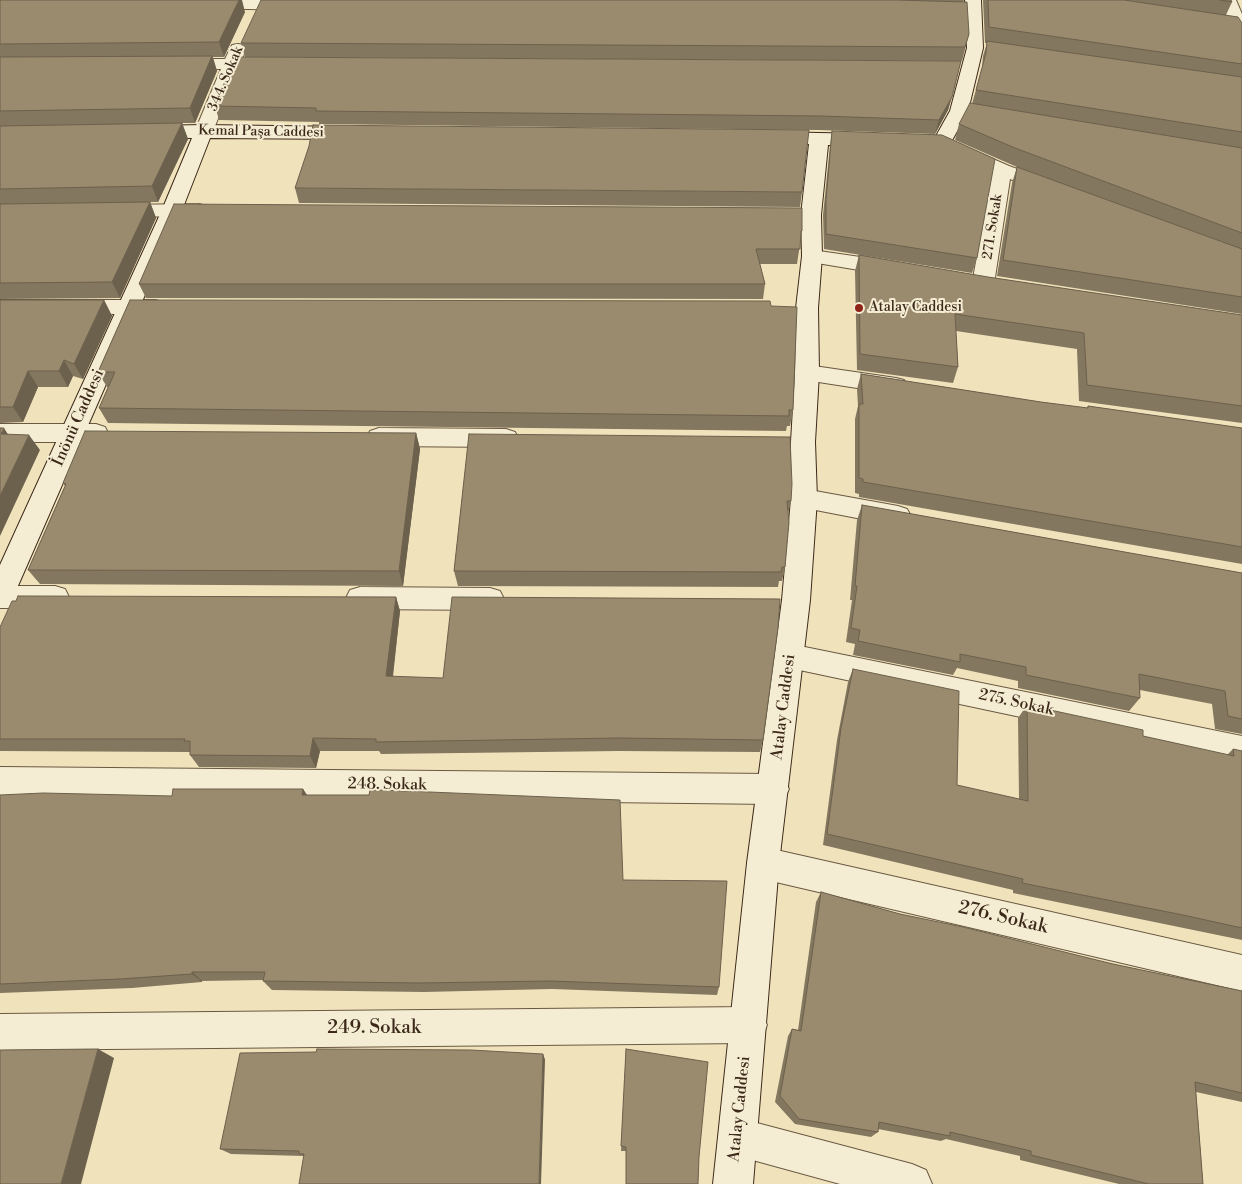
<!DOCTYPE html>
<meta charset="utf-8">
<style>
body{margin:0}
canvas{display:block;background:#f0e3bb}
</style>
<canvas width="1242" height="1184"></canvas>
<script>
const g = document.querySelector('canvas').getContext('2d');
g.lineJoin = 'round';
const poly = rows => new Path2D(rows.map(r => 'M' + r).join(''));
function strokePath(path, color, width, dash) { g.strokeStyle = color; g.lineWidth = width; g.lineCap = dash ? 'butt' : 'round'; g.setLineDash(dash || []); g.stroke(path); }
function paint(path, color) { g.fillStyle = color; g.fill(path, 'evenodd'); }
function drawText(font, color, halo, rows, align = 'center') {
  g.font = font + ' "Libre Bodoni",serif'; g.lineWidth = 4; g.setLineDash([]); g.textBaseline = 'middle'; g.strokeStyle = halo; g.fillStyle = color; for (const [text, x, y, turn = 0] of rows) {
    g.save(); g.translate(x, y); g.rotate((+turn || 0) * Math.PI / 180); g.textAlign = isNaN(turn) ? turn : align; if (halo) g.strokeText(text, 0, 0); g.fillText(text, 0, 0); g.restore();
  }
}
const street = poly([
 [206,0,296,0,302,2,304,5,302,8,296,10,200,8,198,5,200,2,206,0],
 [1220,0,1236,0,1242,14,1242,39,1236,37,1234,34,1220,0],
 [238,44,244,45,246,49,242,59,269,59,275,60,278,64,275,68,269,69,238,69,213,131,210,135,204,137,198,135,195,131,221,69,177,69,171,68,168,64,171,60,177,59,225,59,232,45,238,44],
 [959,144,1009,166,1056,183,1059,187,1056,191,1049,193,1010,179,994,284,991,289,983,291,975,289,972,284,992,173,952,154,950,150,952,146,959,144],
 [199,204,206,206,209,210,206,214,199,216,115,217,108,215,105,211,108,207,115,205,199,204],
 [812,250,895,262,902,264,906,269,902,274,895,276,805,261,802,256,805,251,812,250],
 [0,300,155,300,163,302,166,307,163,312,155,314,0,314,0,300],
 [807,365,896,378,904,380,908,386,904,392,896,394,799,379,795,373,799,367,807,365],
 [0,424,96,424,105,427,108,433,105,439,96,442,0,442,0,424],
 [379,428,506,429,515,432,518,438,515,444,506,447,379,446,370,443,367,437,370,431,379,428],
 [804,489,898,506,907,509,911,516,907,523,898,526,795,506,791,499,795,492,804,489],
 [0,586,55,586,65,589,69,597,65,605,55,608,0,608,0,586],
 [360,587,490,588,500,591,504,599,500,607,490,610,360,609,350,606,346,598,350,590,360,587],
 [790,644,1242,736,1242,764,790,668,780,665,776,656,780,647,790,644],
 [0,767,773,774,784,779,789,789,784,799,773,804,0,795,0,767],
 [763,847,1242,955,1242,991,763,879,751,874,747,863,751,852,763,847],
 [749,1007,762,1012,767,1025,762,1038,749,1043,0,1050,0,1014,749,1007],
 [738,1118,912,1164,926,1170,932,1184,840,1184,738,1156,724,1151,719,1137,724,1123,738,1118]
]);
const secondary = poly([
 [965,0,981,0,983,48,968,111,949,146,942,148,904,145,902,141,904,137,936,136,950,111,967,48,965,0],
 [204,125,348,127,355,129,357,133,355,137,348,139,210,138,182,210,14,595,10,603,0,606,0,565,162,210,192,138,149,138,142,136,140,132,142,128,149,126,204,125],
 [771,132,868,134,875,136,877,140,875,144,868,146,828,145,821,215,822,256,818,308,819,373,815,442,817,499,810,600,779,863,753,1184,713,1184,747,863,782,600,791,499,791,442,795,373,796,308,802,256,801,215,809,144,764,142,762,138,764,134,771,132]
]);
strokePath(street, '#695842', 2);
strokePath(secondary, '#3c291a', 2);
paint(street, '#f5edd3');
paint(secondary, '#f5edd3');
paint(poly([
 [0,0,245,12,224,57,213,57,217,71,195,123,182,123,188,139,158,202,150,202,156,218,120,298,0,299],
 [896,0,964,0,963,2,969,34,962,61,245,57,241,43],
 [983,0,1231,0,1232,2,1226,15,1242,23,1242,314,997,276,1012,183,1017,167,955,140,959,124,972,104,982,68,983,56,987,43,985,43],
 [961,61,948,110,935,134,819,130,319,124,319,122,219,120,215,106],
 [832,131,977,258,972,273,824,249,823,215,830,146],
 [295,188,802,192,800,207,299,203],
 [802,231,797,264,760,264,765,284,763,299,146,298,139,284],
 [859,255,988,277,1242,315,1242,423,1079,401,1077,349,956,331,958,367,953,383,857,370,855,271],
 [0,300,104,300,112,316,83,379,73,376,68,387,38,387,23,422,0,423],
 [130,300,793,410,790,426,787,426,786,431,108,423,99,408,108,387,107,387,98,372],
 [861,374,1041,402,1087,408,1088,406,1242,428,1242,564,859,497,859,494,855,493,855,419,858,406,857,389],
 [416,433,420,449,403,586,40,584,28,570,65,486,63,483],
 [469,434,791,501,788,513,785,567,782,581,779,581,778,587,458,586,454,571],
 [862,505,1242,573,1242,734,1215,729,1212,704,1140,690,1140,698,1129,711,1018,688,1018,681,957,668,953,675,853,655,855,644,846,642,852,600,850,600,857,520],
 [396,597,400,611,393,677,763,740,760,752,619,751,381,754,379,751,320,751,316,768,199,767,190,755,190,752,0,751,0,627],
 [853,669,957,785,1019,799,1018,718,1027,705,1143,736,1227,755,1233,749,1242,751,1242,940,1169,925,1013,893,1013,890,823,845,837,740,848,682],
 [303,789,307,795,623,880,719,987,717,995,552,989,424,992,272,990,263,981,264,980,202,981,202,982,132,988,0,993,0,795,172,796],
 [821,892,900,914,1113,964,1242,991,1242,1102,1196,1092,1203,1184,1119,1184,1020,1160,1020,1156,946,1139,941,1141,878,1129,878,1132,871,1137,795,1124,775,1102,788,1036,792,1029,798,1030,816,902],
 [626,1049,626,1151,621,1151],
 [543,1054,545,1060,304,1156,231,1154,220,1149]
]), '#84775f');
paint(poly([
 [239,0,242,0,245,12,224,57,219,42],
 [212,56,217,71,195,123,190,108],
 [952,97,948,110,935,134,939,120],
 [182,123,188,139,158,202,152,186],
 [150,202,156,218,120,298,112,282],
 [104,300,112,316,83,379,74,364],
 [64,360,73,376,68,387,59,371],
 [28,371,38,387,23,422,13,407],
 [4,428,14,444,1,434],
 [416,433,420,449,403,586,399,571],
 [29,435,40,450,0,536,0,496],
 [396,597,400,611,391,690,386,676],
 [313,738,320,751,316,768,310,756],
 [303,789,310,800,302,795],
 [192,972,202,981,202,982,192,974],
 [98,1049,114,1058,81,1184,61,1184],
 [543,1054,545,1060,541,1184,539,1184]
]), '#6c614d');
const building = poly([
 [0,0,239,0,219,42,0,44,0,0],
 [261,0,896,0,967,2,969,34,965,47,241,43,261,0],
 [988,0,1124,0,1238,17,1242,23,1242,64,989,27,988,0],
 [1220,0,1231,0,1232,2,1220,0],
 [987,41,1242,77,1242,132,976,90,986,53,987,41],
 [212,56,190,108,0,111,0,57,212,56],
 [235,57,961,61,952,97,939,120,821,116,316,111,316,108,215,106,235,57],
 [970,103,1242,148,1242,233,1015,148,959,124,970,103],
 [182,123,152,186,0,189,0,126,182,123],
 [313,125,809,130,802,192,295,188,309,146,313,125],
 [832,131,942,135,995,159,977,258,826,234,826,200,832,131],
 [1017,167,1242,249,1242,297,1003,260,1017,167],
 [150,202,112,282,0,283,0,204,150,202],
 [174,204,802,208,802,231,801,231,800,249,756,249,765,284,139,284,174,204],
 [859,255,988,277,1242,315,1242,406,1087,385,1084,333,955,314,958,367,860,354,859,255],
 [0,300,104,300,74,364,64,360,59,371,28,371,13,407,0,407,0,300],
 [130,300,770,301,771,306,797,307,793,410,789,410,789,416,99,408,115,372,98,372,130,300],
 [861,374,1041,402,1088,408,1088,406,1242,428,1242,547,863,482,863,479,859,478,859,404,863,404,861,374],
 [0,428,4,428,1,434,29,435,0,496,0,428],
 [85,431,416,433,399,571,28,570,66,484,63,483,85,431],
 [469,434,790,437,792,484,791,501,787,501,789,522,785,567,782,567,781,572,454,571,469,434],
 [862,505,1242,573,1242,719,1228,716,1225,691,1139,674,1140,698,1026,675,1026,667,960,654,960,662,858,641,860,630,851,628,857,586,855,586,862,505],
 [18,596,396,597,386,676,443,678,452,597,780,599,778,628,763,740,619,738,376,742,376,739,313,738,310,756,190,755,190,741,184,741,185,739,0,739,0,627,12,601,16,601,18,596],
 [853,669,959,691,957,785,1028,801,1027,705,1143,730,1143,736,1234,756,1233,749,1242,751,1242,928,1183,915,1022,883,1023,879,827,834,841,728,853,669],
 [173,789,303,789,302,795,369,795,370,790,382,790,620,800,623,880,727,881,719,987,550,981,419,983,263,981,265,972,192,972,192,974,120,979,0,984,0,795,43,793,172,796,173,789],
 [821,892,900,914,963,927,1113,964,1242,991,1242,1093,1195,1082,1203,1184,1149,1184,1031,1155,1031,1151,950,1132,950,1136,879,1122,878,1132,799,1119,780,1096,792,1029,801,1031,821,892],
 [98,1049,61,1184,0,1184,0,1050,98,1049],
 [317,1049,471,1050,543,1054,539,1184,299,1184,304,1154,299,1154,299,1151,220,1149,240,1053,316,1052,317,1049],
 [626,1049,708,1062,699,1157,698,1184,626,1184,626,1147,621,1146,626,1049]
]);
paint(building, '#9a8a6e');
strokePath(building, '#6c614d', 1);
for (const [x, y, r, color] of [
 [859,308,5,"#8f2418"]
]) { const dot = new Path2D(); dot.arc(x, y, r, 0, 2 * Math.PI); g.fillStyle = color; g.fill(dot); strokePath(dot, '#f5edd3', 2); }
drawText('14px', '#3c291a', '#f5edd3', [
 ["344. Sokak",226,79,-67],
 ["Kemal Paşa Caddesi",261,132,1],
 ["271. Sokak",993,227,-81]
]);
drawText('14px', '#3c291a', '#f5edd3', [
 ["Atalay Caddesi",869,308]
], 'left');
drawText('16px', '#3c291a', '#f5edd3', [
 ["İnönü Caddesi",79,418,-66],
 ["275. Sokak",1016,703,12],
 ["Atalay Caddesi",784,707,-83],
 ["248. Sokak",387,785,1],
 ["Atalay Caddesi",740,1109,-84]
]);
drawText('19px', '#3c291a', '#f5edd3', [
 ["276. Sokak",1003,918,13],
 ["249. Sokak",374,1028]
]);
</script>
